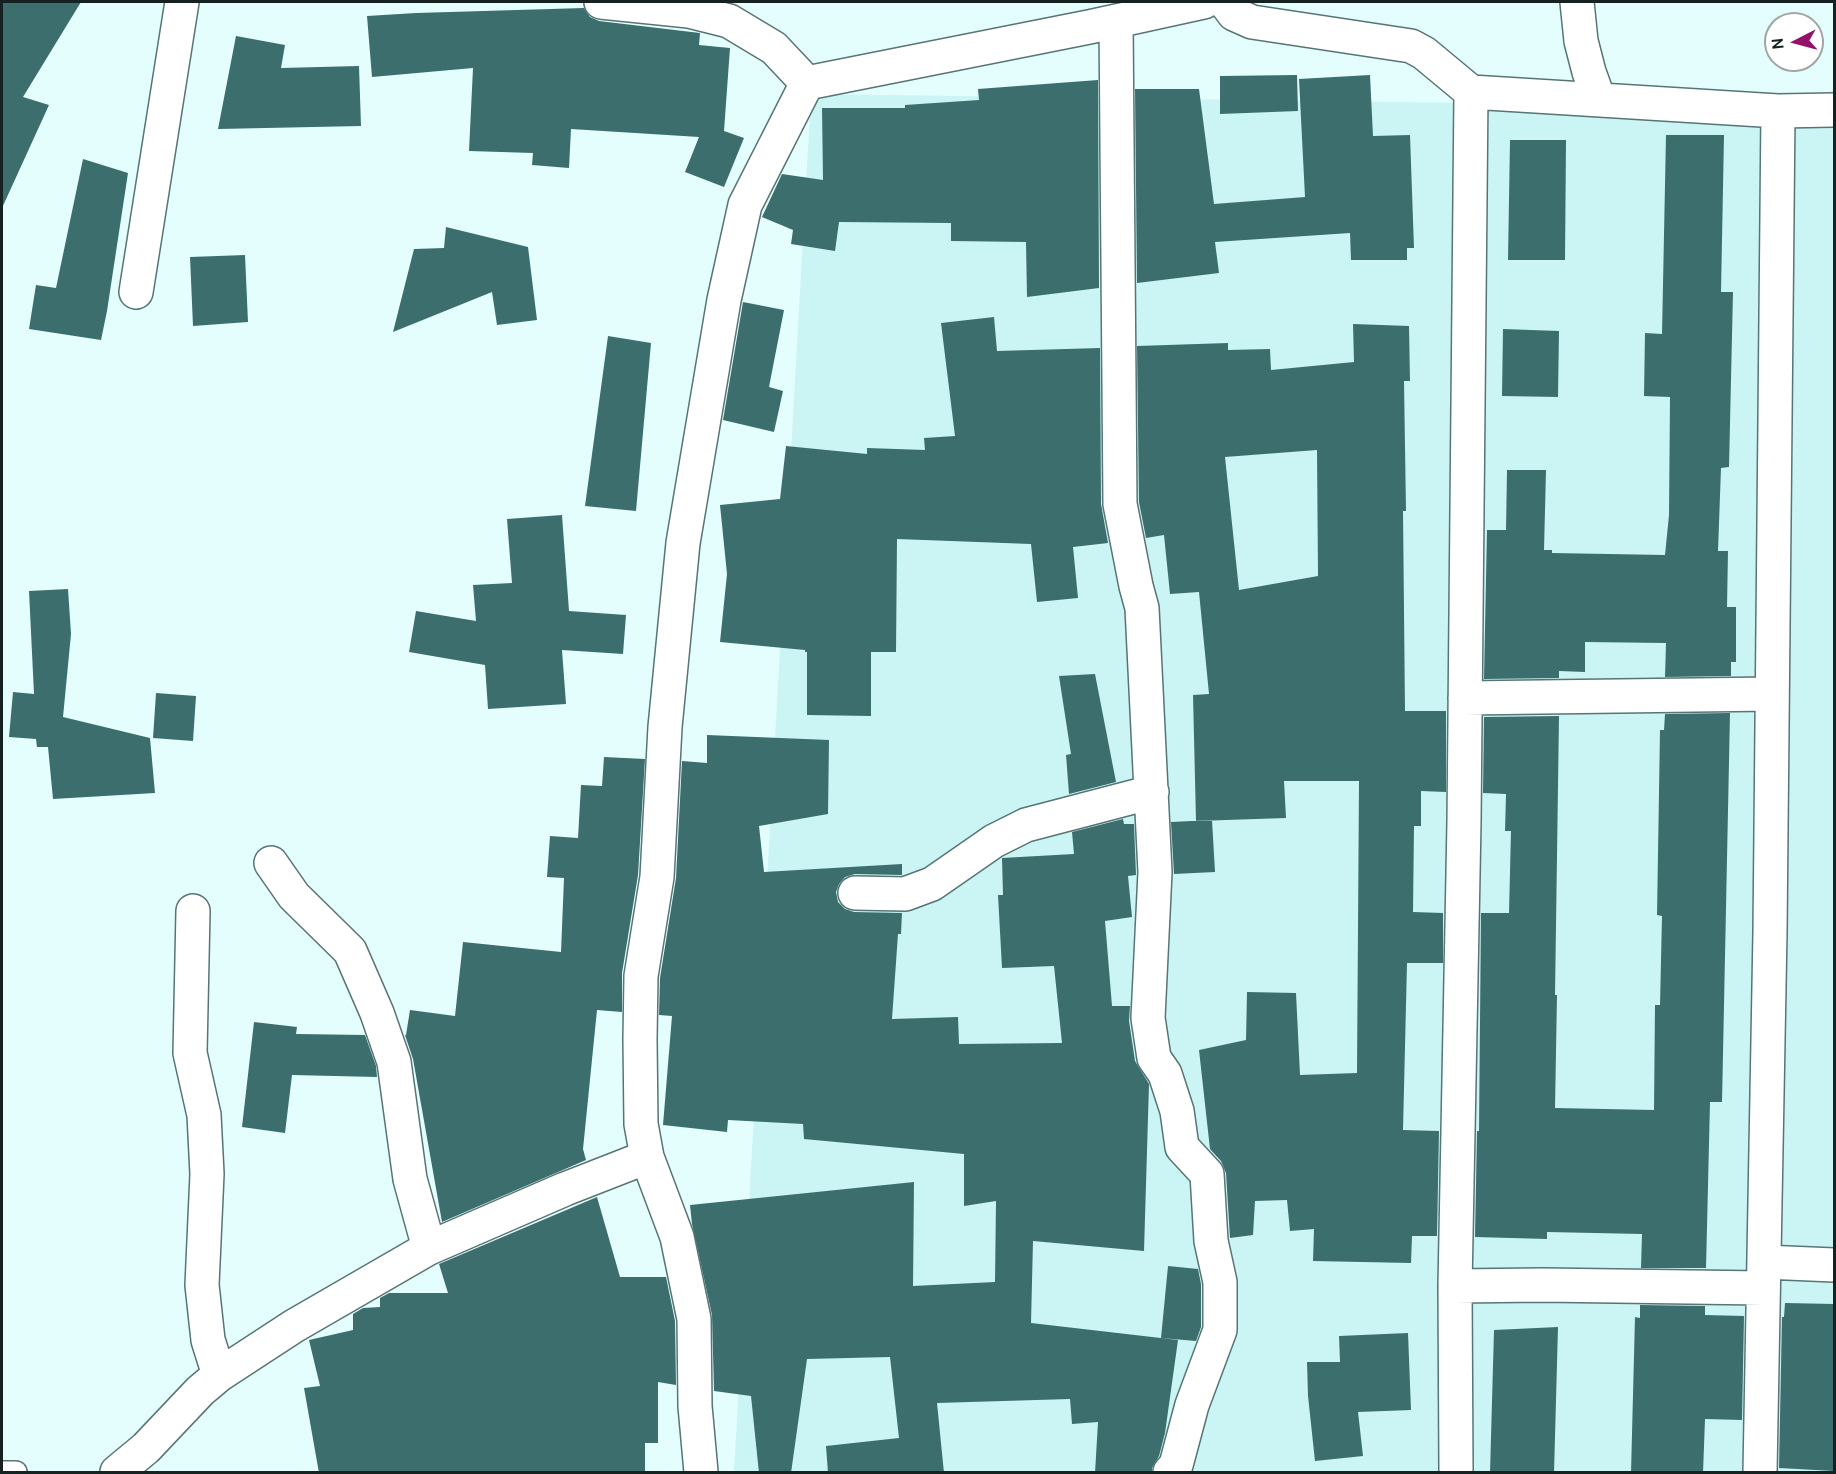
<!DOCTYPE html>
<style>
body{margin:0}
#map{position:relative;width:1836px;height:1474px;overflow:hidden;background:#e4fefd;font-family:Cabin,sans-serif}
canvas{display:block}
.frame{position:absolute;inset:0;border:3px solid #152221;pointer-events:none}
.north{position:absolute;left:1764px;top:12px;width:60px;height:60px;box-sizing:border-box;background:#fff;border:2px solid #a1a7a6;border-radius:50%;rotate:264deg;font-size:16px;font-weight:700;line-height:24px;text-align:center;color:#152221}
.north::after{content:'';display:block;margin:auto;width:21px;height:27px;background:#94126b;clip-path:polygon(50% 0,100% 100%,50% 72%,0 100%)}
</style>
<div id="map">
<canvas width="1836" height="1474"></canvas>
<div class="frame"></div>
<div class="north">N</div>
</div>
<script>
const g = document.querySelector('canvas').getContext('2d');
g.lineJoin = 'round';
function paint(path, color) { g.fillStyle = color; g.fill(path, 'evenodd'); }
const poly = rows => new Path2D(rows.map(r => 'M' + r).join(''));
function strokePath(path, color, width, dash) { g.strokeStyle = color; g.lineWidth = width; g.lineCap = dash ? 'butt' : 'round'; g.setLineDash(dash || []); g.stroke(path); }
paint(poly([
 [811,94,1834,108,1834,1472,734,1472]
]), '#caf5f4');
paint(poly([
 [2,2,81,2,23,97,49,105,2,208],
 [584,8,590,17,599,21,700,33,699,45,730,48,724,131,744,138,724,187,685,172,699,137,571,129,569,168,532,165,533,153,469,151,473,68,372,77,367,16,416,13],
 [236,36,285,45,281,68,359,66,361,126,218,129],
 [1297,75,1298,111,1220,114,1220,76],
 [1370,75,1373,136,1410,135,1414,248,1407,248,1407,260,1351,260,1350,233,1215,242,1219,273,1137,283,1135,89,1199,89,1214,204,1305,197,1299,79],
 [1098,80,1099,288,1027,297,1026,242,951,241,951,223,839,222,835,251,791,244,793,230,762,217,782,174,823,180,822,108,905,108,905,105,979,100,978,89],
 [1666,135,1724,135,1721,292,1733,292,1729,467,1721,468,1718,551,1728,551,1727,607,1736,607,1736,662,1731,662,1731,676,1665,677,1666,643,1585,642,1585,672,1559,671,1559,678,1484,679,1487,530,1506,530,1507,470,1546,470,1544,550,1552,550,1552,553,1665,555,1669,515,1670,397,1644,396,1645,333,1662,334],
 [1510,140,1566,140,1565,260,1508,260],
 [83,159,128,173,107,311,101,340,29,329,36,285,56,288],
 [446,227,528,247,537,320,497,325,492,292,393,332,414,249,444,248],
 [245,255,248,322,193,326,190,257],
 [743,302,784,310,769,387,783,391,774,432,723,420],
 [994,317,997,351,1100,348,1101,504,1108,543,1073,547,1078,598,1037,602,1031,544,897,539,896,652,871,652,871,716,807,715,807,652,805,652,805,650,720,642,727,574,720,505,780,499,786,446,867,454,867,448,925,450,924,438,955,436,941,323],
 [1353,324,1409,326,1410,381,1404,381,1406,511,1403,511,1405,711,1446,711,1446,792,1421,791,1421,826,1414,826,1413,912,1443,913,1443,963,1407,963,1403,1130,1439,1131,1437,1236,1412,1236,1411,1263,1313,1261,1314,1229,1290,1231,1287,1200,1255,1201,1253,1235,1230,1238,1226,1173,1221,1161,1210,1149,1199,1050,1246,1040,1247,992,1296,993,1300,1075,1357,1073,1359,781,1284,781,1286,818,1196,821,1193,695,1209,694,1199,592,1170,594,1164,535,1146,538,1139,502,1137,346,1228,343,1228,350,1270,349,1271,370,1354,362],
 [1317,450,1318,576,1239,590,1225,457],
 [1503,329,1559,331,1558,397,1502,396],
 [608,336,651,343,636,511,585,506],
 [562,515,569,611,626,615,623,654,562,650,566,704,488,709,485,665,409,652,416,611,476,621,473,585,512,583,507,519],
 [68,589,71,634,63,717,150,738,155,793,53,799,48,747,37,747,36,739,9,737,13,692,34,694,29,591],
 [1095,674,1116,782,1069,794,1066,755,1071,754,1059,676],
 [156,693,196,696,193,741,153,738],
 [1730,713,1722,1102,1710,1102,1706,1268,1641,1268,1642,1234,1547,1232,1547,1239,1475,1237,1477,1131,1479,1131,1481,913,1509,913,1511,831,1505,831,1506,794,1483,793,1484,717,1559,716,1555,995,1557,995,1555,1108,1654,1110,1655,1005,1660,1005,1662,916,1657,915,1660,730,1664,730,1665,714],
 [707,735,829,740,828,814,759,826,764,872,902,864,902,875,855,874,845,877,839,884,836,892,838,902,845,909,854,912,902,913,901,934,898,934,892,1019,958,1017,959,1044,1062,1043,1054,966,1002,968,998,895,1003,895,1002,858,1074,854,1072,832,1123,819,1124,824,1134,824,1136,875,1128,876,1132,917,1105,921,1112,1006,1130,1006,1129,1021,1135,1061,1149,1084,1144,1251,1033,1241,1031,1323,1178,1340,1165,1433,1159,1456,1152,1468,1152,1473,1095,1473,1098,1422,1072,1424,1070,1399,937,1403,944,1473,828,1473,826,1446,899,1438,890,1357,807,1359,791,1473,759,1473,751,1396,714,1391,712,1315,692,1224,690,1205,914,1182,913,1286,995,1282,996,1201,964,1206,964,1154,804,1139,803,1124,728,1120,727,1132,663,1125,672,1016,659,1015,660,978,676,878,682,761,707,763],
 [604,757,645,759,638,875,622,973,622,1012,597,1010,583,1149,586,1160,442,1222,413,1059,405,1035,406,1035,410,1010,455,1016,463,942,561,952,564,878,547,877,550,836,578,838,581,785,602,786],
 [1212,820,1215,872,1174,874,1171,822],
 [254,1022,297,1027,296,1034,365,1035,376,1066,377,1077,292,1075,285,1133,242,1127],
 [597,1197,620,1277,666,1277,675,1321,676,1385,658,1382,658,1443,645,1443,645,1473,319,1473,304,1388,320,1386,309,1340,353,1330,353,1314,363,1308,380,1307,380,1298,389,1293,448,1293,439,1264],
 [1168,1266,1198,1269,1201,1284,1201,1327,1196,1341,1161,1338],
 [1785,1303,1834,1304,1834,1471,1779,1468,1782,1317,1784,1317],
 [1640,1305,1705,1306,1705,1315,1744,1316,1742,1420,1705,1419,1703,1473,1631,1473,1635,1317,1640,1318],
 [1558,1327,1554,1473,1490,1473,1494,1330],
 [1408,1333,1411,1410,1358,1412,1363,1456,1315,1461,1308,1396,1307,1362,1340,1362,1339,1336]
]), '#3c6e6e');
const service = poly([
 [2,1472,16,1472]
]);
const minor = poly([
 [601,2,689,11,729,21,774,48,807,83,1089,27,1204,2],
 [1225,2,1234,14,1252,22,1411,46,1424,53,1471,92,1778,111,1834,110],
 [1577,2,1581,41,1589,72,1599,100],
 [1116,21,1120,504,1136,586,1142,608,1155,872,1148,1018,1154,1058,1165,1074,1177,1111,1182,1147,1207,1174,1211,1241,1220,1282,1220,1330,1192,1405,1176,1465,1170,1472],
 [136,292,182,2],
 [1465,698,1772,694],
 [271,863,294,896,350,951,377,1013,394,1062,410,1179,429,1248],
 [855,893,905,894,932,884,994,841,1026,825,1152,792],
 [193,911,190,1053,204,1115,207,1174,202,1285,208,1340,219,1375],
 [1764,1262,1834,1265],
 [1455,1286,1542,1285,1763,1288],
 [117,1472,146,1448,200,1391,219,1375,294,1326,429,1248,565,1189,647,1157],
 [701,1472,695,1406,694,1319,677,1237,647,1157,641,1124,640,1039,641,976,657,877,665,727,683,543,724,300,745,205,807,83],
 [1456,1472,1455,1286,1464,822,1471,92],
 [1760,1472,1770,932,1778,111]
]);
strokePath(service, '#577574', 24);
strokePath(minor, '#577574', 36);
strokePath(service, '#fff', 21);
strokePath(minor, '#fff', 33);
</script>
